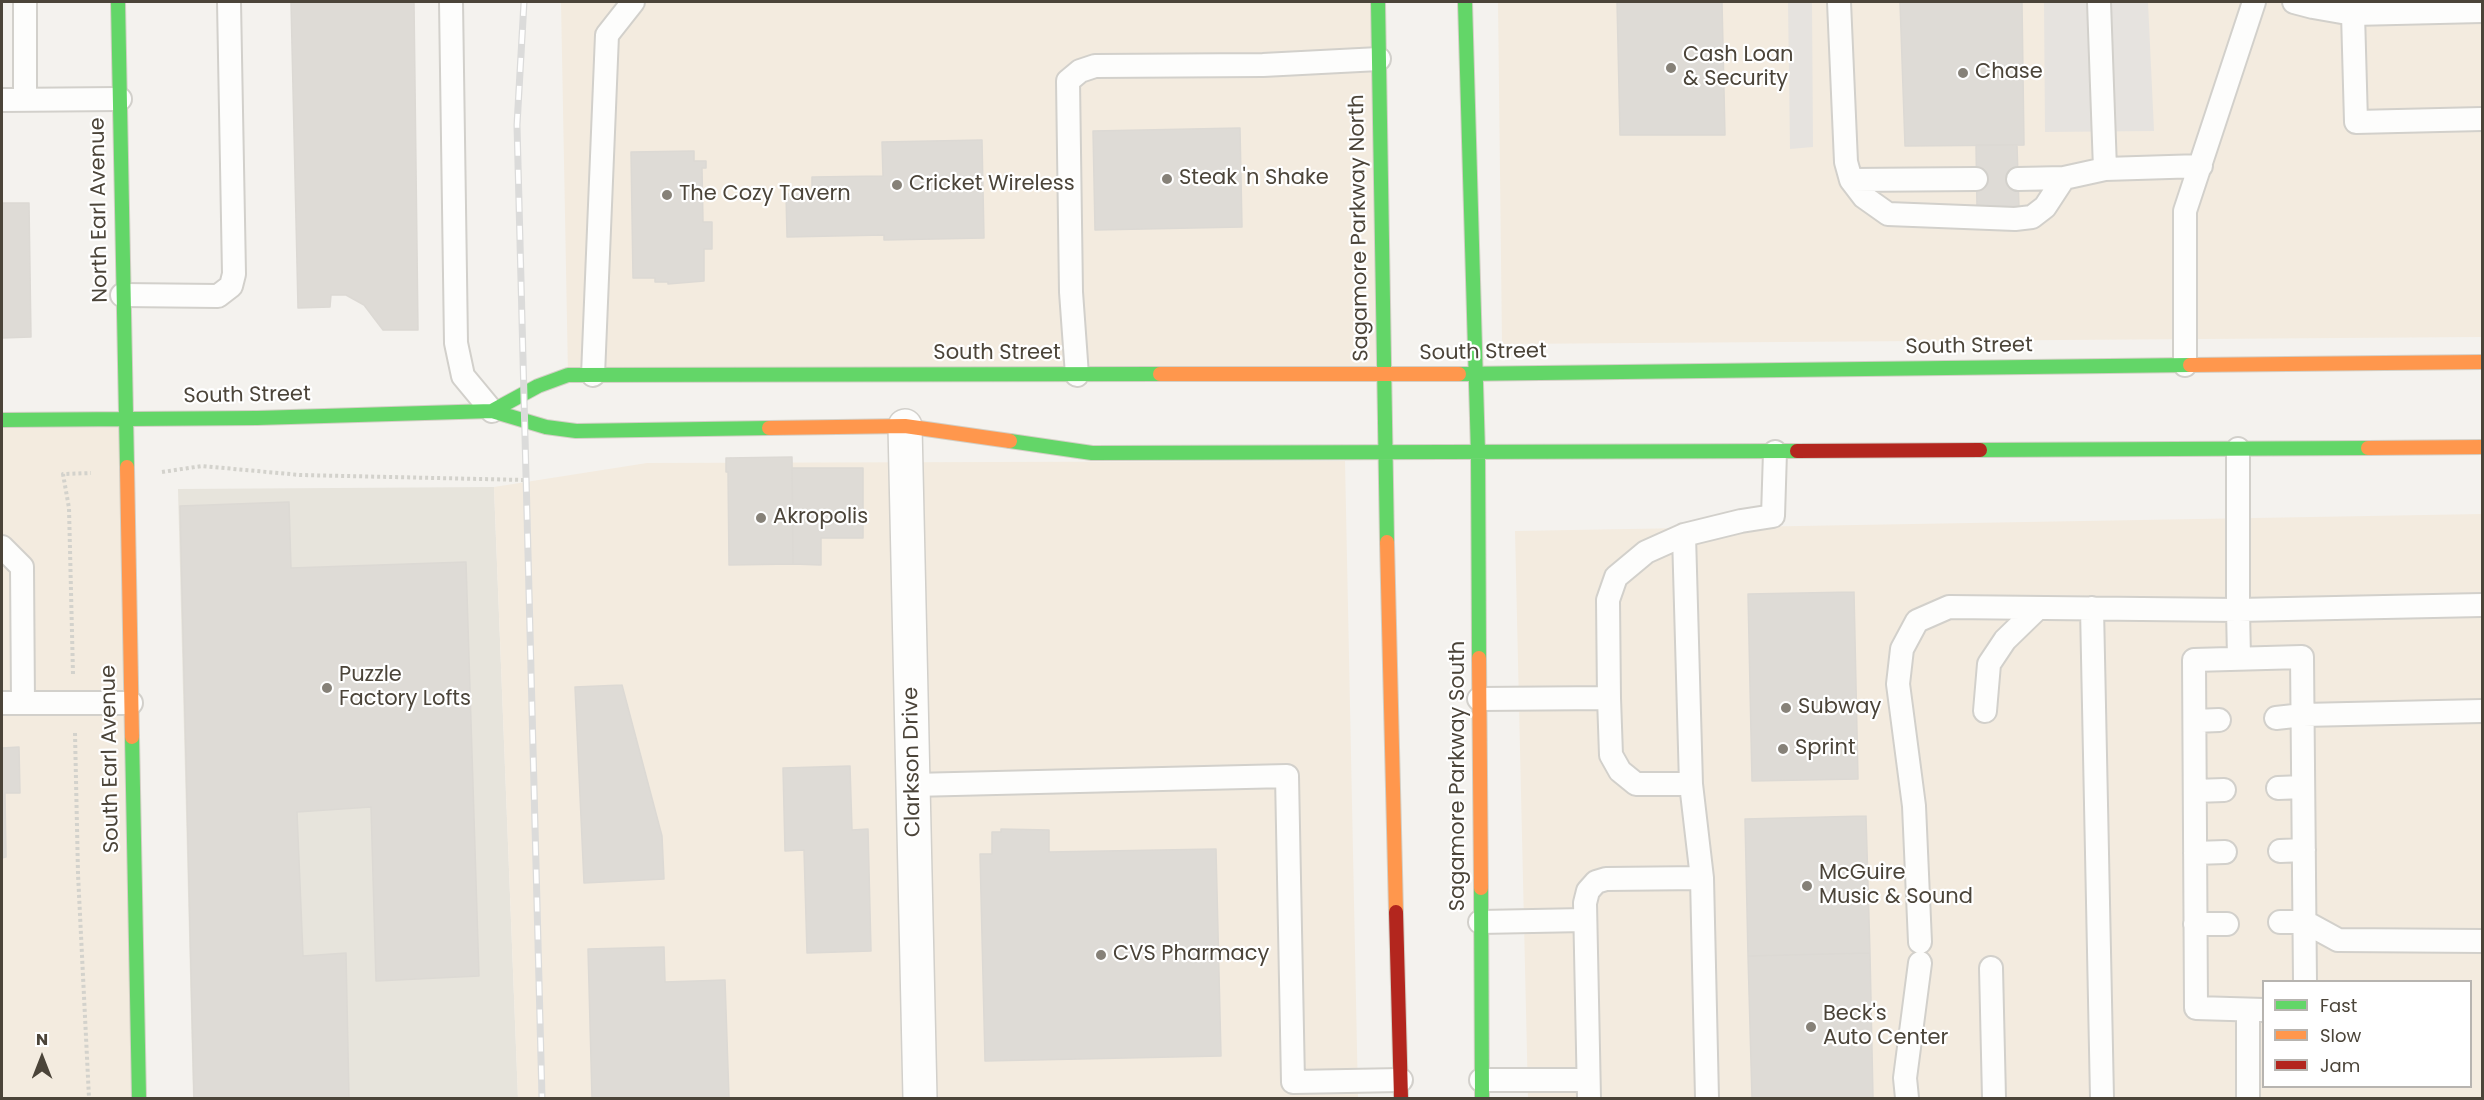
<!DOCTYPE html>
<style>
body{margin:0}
#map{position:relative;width:2484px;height:1100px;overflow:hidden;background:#f4f2ee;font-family:Poppins,sans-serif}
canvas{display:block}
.frame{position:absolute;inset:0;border:3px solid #4b4439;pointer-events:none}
.legend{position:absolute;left:2262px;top:980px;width:210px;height:108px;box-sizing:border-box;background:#fff;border:2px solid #b7b4b0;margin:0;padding:8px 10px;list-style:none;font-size:18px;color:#4b4439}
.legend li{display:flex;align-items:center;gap:12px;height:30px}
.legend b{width:30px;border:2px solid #b7b4b0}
.north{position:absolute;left:12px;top:1028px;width:60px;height:60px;-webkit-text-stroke:4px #fff;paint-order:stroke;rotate:0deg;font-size:16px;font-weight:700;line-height:24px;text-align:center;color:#4b4439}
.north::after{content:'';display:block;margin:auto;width:21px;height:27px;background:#4b4439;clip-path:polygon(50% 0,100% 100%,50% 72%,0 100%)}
</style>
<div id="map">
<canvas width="2484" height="1100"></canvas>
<div class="frame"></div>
<ul class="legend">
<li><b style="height:8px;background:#63d668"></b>Fast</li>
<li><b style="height:8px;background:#ff974d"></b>Slow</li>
<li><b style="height:8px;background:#b3261e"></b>Jam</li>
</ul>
<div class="north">N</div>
</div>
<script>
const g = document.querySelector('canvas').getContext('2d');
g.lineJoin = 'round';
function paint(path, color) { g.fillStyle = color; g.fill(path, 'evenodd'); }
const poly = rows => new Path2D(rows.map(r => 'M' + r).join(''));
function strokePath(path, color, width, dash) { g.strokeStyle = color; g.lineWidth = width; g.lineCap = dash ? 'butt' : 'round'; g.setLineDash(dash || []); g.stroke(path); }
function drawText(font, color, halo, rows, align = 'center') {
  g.font = font + ' Poppins,sans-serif'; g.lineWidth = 4.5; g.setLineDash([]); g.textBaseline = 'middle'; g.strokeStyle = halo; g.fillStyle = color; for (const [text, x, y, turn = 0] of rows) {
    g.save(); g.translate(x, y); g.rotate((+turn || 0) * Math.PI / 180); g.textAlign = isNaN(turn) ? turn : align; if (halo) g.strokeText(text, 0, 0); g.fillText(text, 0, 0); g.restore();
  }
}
paint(poly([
 [494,487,518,1098,193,1098,178,489]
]), '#e7e4dc');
paint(poly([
 [561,2,1377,2,1383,375,568,375],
 [1498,2,2482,2,2482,337,1502,344],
 [127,419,139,1098,2,1098,2,420],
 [1345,461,1358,1098,518,1098,494,487,647,463],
 [2482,514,2482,1098,1528,1098,1515,531],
 [2264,982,2470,982,2470,1086,2264,1086]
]), '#f3ebdf');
paint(poly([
 [1788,2,1812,2,1813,147,1790,149],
 [2044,2,2148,2,2154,131,2045,132]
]), '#e6e3df');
const building = poly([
 [291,2,414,2,418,330,383,330,364,305,346,295,331,295,330,307,298,308,291,2],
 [1617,2,1722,2,1725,135,1620,135,1617,2],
 [1900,2,2022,2,2024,145,1905,146,1900,2],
 [1240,128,1242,227,1095,230,1093,131,1240,128],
 [982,140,984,238,884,240,884,235,787,237,786,194,812,194,812,177,883,176,882,142,982,140],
 [1976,145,2017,145,2019,208,1977,208,1976,145],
 [694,151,694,161,706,161,706,168,702,168,703,222,712,222,712,249,704,249,704,281,668,284,668,282,655,282,655,278,633,278,631,152,694,151],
 [2,203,29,203,31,337,2,338,2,203],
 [792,457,793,564,729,565,728,472,726,472,726,458,792,457],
 [792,468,863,468,863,538,821,538,821,565,793,564,792,468],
 [289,502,291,568,466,562,479,976,376,981,371,807,297,812,303,956,346,953,349,1098,194,1098,180,506,289,502],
 [1854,592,1858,779,1752,781,1748,594,1854,592],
 [622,685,662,836,664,879,584,883,575,687,622,685],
 [19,747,20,793,5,793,6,857,2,858,2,748,19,747],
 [850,766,852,830,868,829,871,951,807,953,804,850,785,851,783,768,850,766],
 [1866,816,1870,953,1748,956,1745,819,1866,816],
 [1001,829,1049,830,1049,852,1216,849,1221,1056,985,1061,980,854,992,854,992,832,1001,832,1001,829],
 [664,947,665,982,725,980,729,1098,592,1098,588,949,664,947],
 [1870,953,1873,1098,1752,1098,1748,956,1870,953]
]);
paint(building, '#dedbd6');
strokePath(building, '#dcd9d4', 1.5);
const lane = poly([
 [25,2,25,99],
 [451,2,456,343,463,376,492,411],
 [1839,2,1846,162,1851,180,1864,197,1888,214,2015,219,2032,217,2045,207,2064,178,2105,169,2201,166],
 [2099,2,2105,169],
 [2294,2,2313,7,2353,14,2356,122,2482,119],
 [2353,14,2482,11],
 [2,100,120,99],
 [2018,179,2064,178],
 [1851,180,1976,179],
 [122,295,218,296,231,286,234,274,229,2],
 [2185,365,2185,211,2254,2],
 [593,375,607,35,633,2],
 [1077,375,1071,292,1068,81,1080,71,1095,66,1263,65,1379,59],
 [1684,535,1691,784,1702,878,1707,1098],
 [2,547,22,567,23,703],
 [2092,608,2102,1098],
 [2239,658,2238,610,2482,605],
 [1609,698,1611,755,1620,771,1636,784,1691,784],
 [1479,699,1609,698,1608,600,1616,577,1646,552,1684,535,1741,521,1773,516,1775,452],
 [2,703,131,703],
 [1985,711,1989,664,2005,640,2038,608],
 [2276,718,2303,715,2482,711],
 [2195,721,2219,720],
 [913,785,1287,776,1293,1082,1401,1080],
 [2278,788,2303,787],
 [2195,791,2224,790],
 [2280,851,2304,850],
 [2195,853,2225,852],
 [1480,922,1585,920],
 [2280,922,2305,922,2338,940,2482,941],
 [2195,924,2227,924],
 [1920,942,1914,806,1898,684,1902,649,1917,621,1949,607,2238,610,2238,449],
 [1991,968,1994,1098],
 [2248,1010,2248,1098],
 [2264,1010,2196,1008,2194,660,2302,657,2305,982],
 [1481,1080,1588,1080],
 [1589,1098,1585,903,1588,891,1596,882,1606,879,1702,878],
 [1907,1098,1905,1078,1920,963]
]);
const street = poly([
 [905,426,920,1098]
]);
const fast = poly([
 [118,2,127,467],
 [1378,2,1387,542],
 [1465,2,1478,453,1479,658],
 [1459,374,2190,365],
 [492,411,538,386,568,375,1160,374],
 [2,420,257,418,492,411,546,427,576,431,769,428],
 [1010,441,1092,453,1797,451],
 [1980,450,2368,448],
 [132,737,139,1098],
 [1481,888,1482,1098]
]);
const slow = poly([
 [2190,365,2482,362],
 [1160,374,1459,374],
 [769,428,905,426,1010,441],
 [2368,448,2482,447],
 [127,467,132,737],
 [1387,542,1396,912],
 [1479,658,1481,888]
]);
const jam = poly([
 [1797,451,1980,450],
 [1396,912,1401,1098]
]);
strokePath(lane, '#d2d0cb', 26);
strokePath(street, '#d2d0cb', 36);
strokePath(fast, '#d3cfc5', 16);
strokePath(slow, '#d3cfc5', 16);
strokePath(jam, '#d3cfc5', 16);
strokePath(poly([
 [162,472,202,466,300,475,526,480],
 [73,674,69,508,63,474,91,473],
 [75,733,78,874,89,1098]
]), '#d3d2cc', 4, [3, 3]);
strokePath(lane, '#fdfdfc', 22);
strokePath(street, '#fdfdfc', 33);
strokePath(fast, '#63d668', 14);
strokePath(slow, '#ff974d', 14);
strokePath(jam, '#b3261e', 14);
const rail = poly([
 [524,2,517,125,542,1098]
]);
strokePath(rail, '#dbdbda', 7);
strokePath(rail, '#fff', 4.5, [14]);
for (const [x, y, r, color] of [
 [1671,68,6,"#868178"],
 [1963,73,6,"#868178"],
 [1167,179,6,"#868178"],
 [897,185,6,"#868178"],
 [667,195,6,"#868178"],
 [761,518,6,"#868178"],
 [327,688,6,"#868178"],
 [1786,708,6,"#868178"],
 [1783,749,6,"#868178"],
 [1807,886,6,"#868178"],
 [1101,955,6,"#868178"],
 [1811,1027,6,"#868178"]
]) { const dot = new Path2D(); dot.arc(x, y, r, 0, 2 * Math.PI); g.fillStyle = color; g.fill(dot); strokePath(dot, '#fff', 2); }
drawText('21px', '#4b4439', '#fff', [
 ["Cash Loan",1683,56],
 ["& Security",1683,80],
 ["Chase",1975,73],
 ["Steak 'n Shake",1179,179],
 ["Cricket Wireless",909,185],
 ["The Cozy Tavern",679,195],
 ["Akropolis",773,518],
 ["Puzzle",339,676],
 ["Factory Lofts",339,700],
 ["Subway",1798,708],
 ["Sprint",1795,749],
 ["McGuire",1819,874],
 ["Music & Sound",1819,898],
 ["CVS Pharmacy",1113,955],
 ["Beck's",1823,1015],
 ["Auto Center",1823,1039]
], 'left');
drawText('21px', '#4b4439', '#fff', [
 ["North Earl Avenue",100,210,-91],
 ["Sagamore Parkway North",1360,228,-91],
 ["South Street",1969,347,-1],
 ["South Street",1483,353,-1],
 ["South Street",997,354],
 ["South Street",247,396,-1],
 ["South Earl Avenue",111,759,-91],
 ["Clarkson Drive",913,762,-91],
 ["Sagamore Parkway South",1459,776,-90]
]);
</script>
